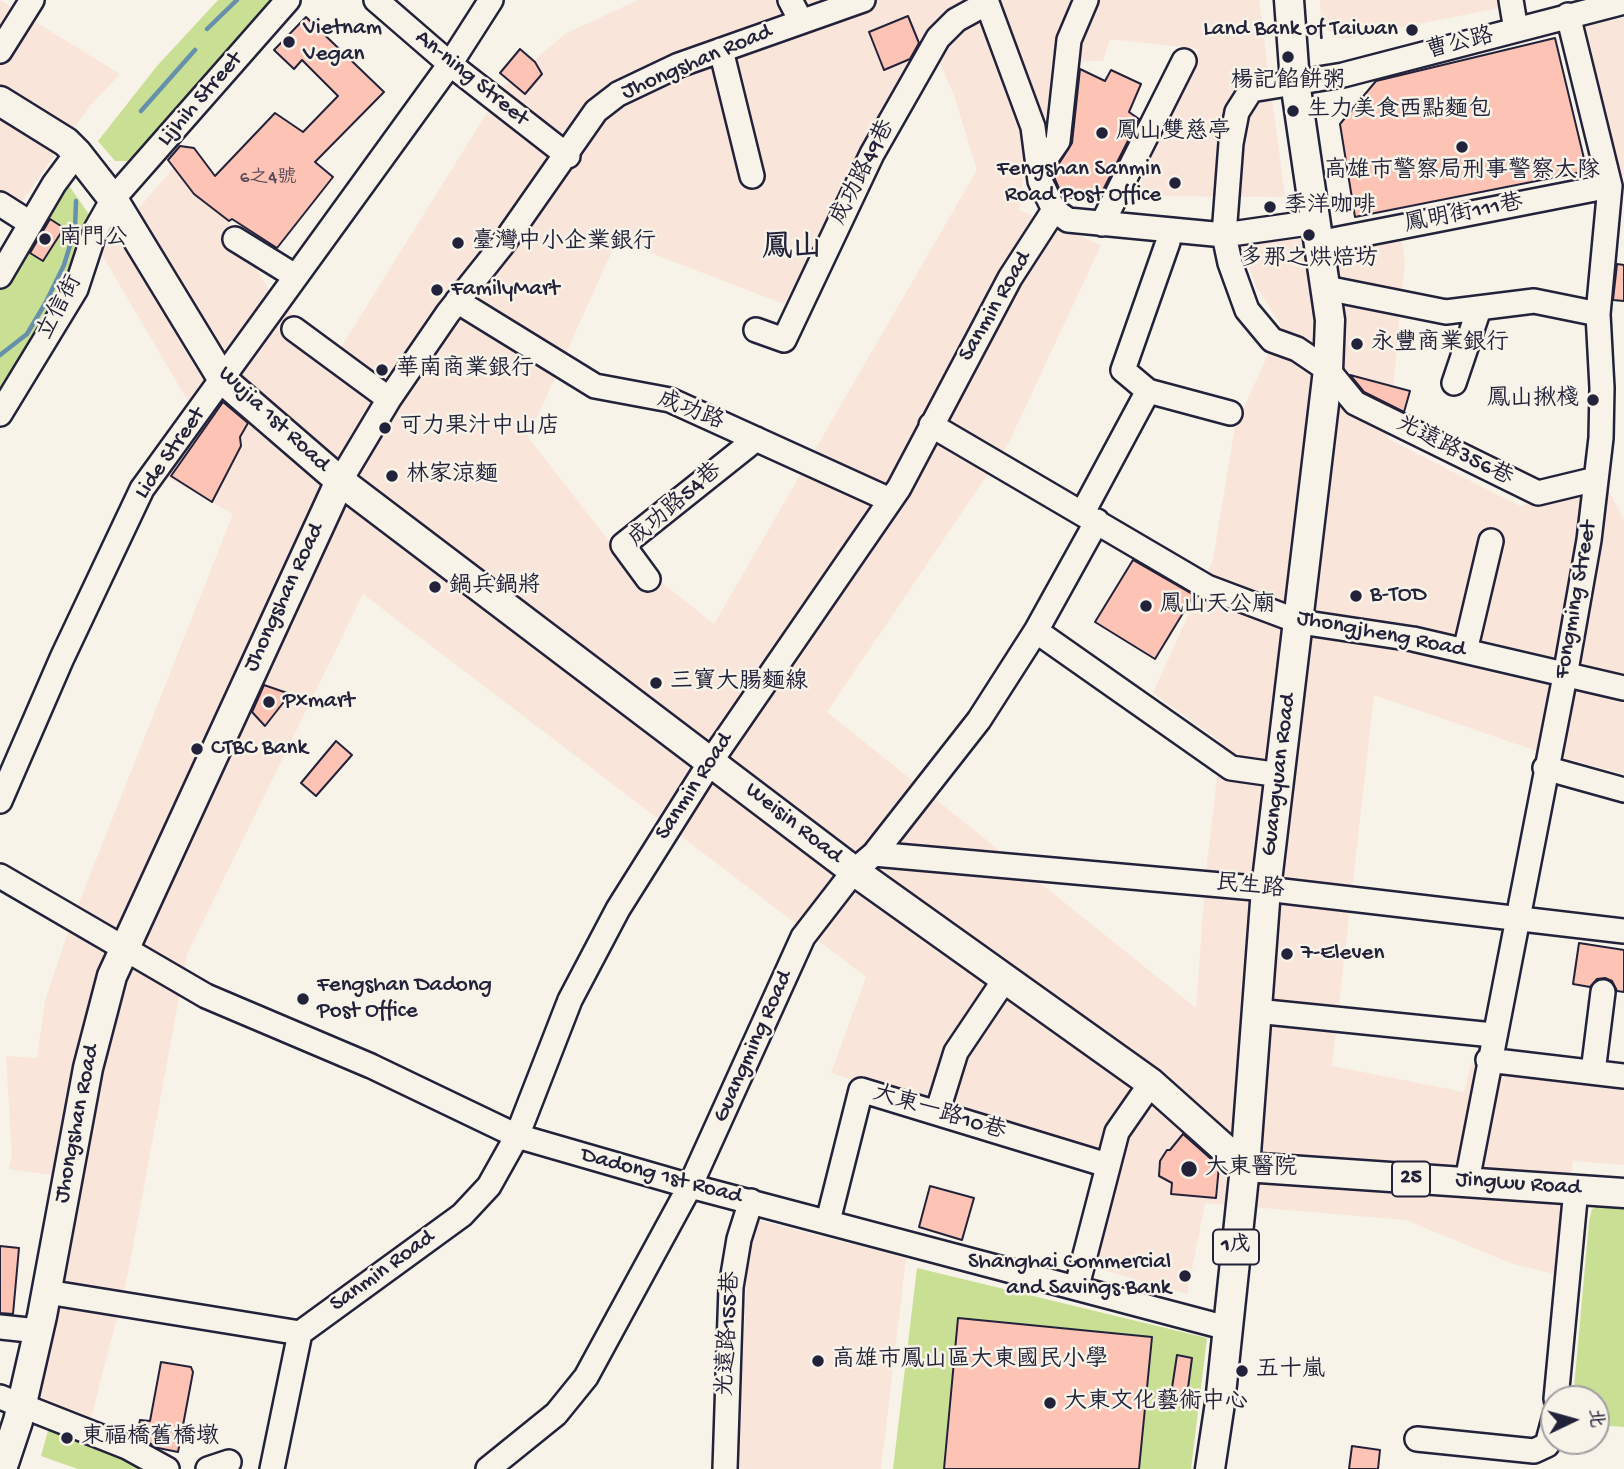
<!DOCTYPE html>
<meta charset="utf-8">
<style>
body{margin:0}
#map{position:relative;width:1624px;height:1469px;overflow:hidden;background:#f7f3e8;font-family:"Gochi Hand","LXGW WenKai TC",sans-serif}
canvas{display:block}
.north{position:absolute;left:1540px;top:1385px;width:70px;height:70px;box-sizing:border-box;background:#f7f3e8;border:2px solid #a29fa3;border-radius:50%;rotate:85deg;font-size:19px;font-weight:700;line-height:28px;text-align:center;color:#22223b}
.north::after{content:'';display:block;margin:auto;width:24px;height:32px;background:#22223b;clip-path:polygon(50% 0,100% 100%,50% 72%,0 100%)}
</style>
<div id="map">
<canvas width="1624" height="1469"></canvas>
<div class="north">北</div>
</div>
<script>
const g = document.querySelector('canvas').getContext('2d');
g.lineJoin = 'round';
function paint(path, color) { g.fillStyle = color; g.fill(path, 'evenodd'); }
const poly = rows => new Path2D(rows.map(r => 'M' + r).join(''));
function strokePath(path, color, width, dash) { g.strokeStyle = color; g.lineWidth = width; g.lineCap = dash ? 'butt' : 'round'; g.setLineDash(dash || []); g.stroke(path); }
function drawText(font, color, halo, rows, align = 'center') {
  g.font = font + ' "Gochi Hand","LXGW WenKai TC",sans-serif'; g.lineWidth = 5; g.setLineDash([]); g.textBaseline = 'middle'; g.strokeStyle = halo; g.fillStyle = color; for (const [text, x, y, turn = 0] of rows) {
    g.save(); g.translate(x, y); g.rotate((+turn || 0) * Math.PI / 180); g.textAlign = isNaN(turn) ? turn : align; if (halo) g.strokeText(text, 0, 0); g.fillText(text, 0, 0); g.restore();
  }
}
paint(poly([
 [0,0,120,74,90,106,18,207,0,195],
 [638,0,1259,0,1285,197,1135,196,1199,49,1110,39,1103,61,1052,62,1045,144,1024,172,1019,210,1101,245,1008,444,827,712,1196,1008,1206,873,1221,742,1153,693,1213,560,1235,427,1281,326,1255,284,1237,229,1401,236,1405,261,1388,439,1520,506,1582,487,1610,493,1624,520,1624,774,1534,750,1374,695,1332,1066,1464,1092,1471,1063,1624,1081,1624,1165,1573,1161,1555,1274,1513,1264,1406,1220,1205,1203,1187,1294,1093,1267,1119,1162,831,1073,866,977,363,594,187,954,128,1273,90,1423,39,1398,80,1179,9,1169,12,1155,6,1056,37,1058,45,1001,71,923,233,514,165,476,199,420,101,253,186,153,271,293,303,324,340,349,503,87,565,34],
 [929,37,954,95,977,170,714,624,608,540,528,437,617,240,784,304],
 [1320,0,1498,0,1499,8,1343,39,1321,26],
 [1624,18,1624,175,1620,176,1586,26],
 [750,1218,906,1258,881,1469,737,1469]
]), '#f9e5d9');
paint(poly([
 [218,0,271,0,155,135,127,161,115,161,98,141,157,66],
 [65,180,95,223,75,276,0,402,0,286],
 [1600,1205,1624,1207,1624,1427,1596,1425,1596,1399,1573,1399,1589,1222,1592,1209],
 [917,1268,1207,1338,1191,1469,893,1469],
 [50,1423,168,1465,178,1469,78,1469,41,1456]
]), '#c9df94');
strokePath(poly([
 [207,29,237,0],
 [141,111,195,50],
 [0,355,27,334,46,302,64,265,75,229,76,201]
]), '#6790ac', 4.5);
const building = poly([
 [908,16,919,43,910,59,884,70,869,32,908,16],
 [306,17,384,92,315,162,333,177,277,248,232,219,229,221,194,194,168,160,180,146,194,148,215,176,275,113,303,132,338,96,302,60,294,69,274,50,306,17],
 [1555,38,1587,171,1355,217,1340,124,1376,81,1555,38],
 [520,49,535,62,542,74,525,94,500,73,520,49],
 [1080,69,1105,81,1111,70,1141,84,1129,112,1139,119,1099,198,1071,198,1061,193,1054,177,1053,173,1072,143,1080,69],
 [50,219,64,228,43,261,30,253,50,219],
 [1617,264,1624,265,1624,301,1613,300,1617,264],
 [1350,375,1410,391,1404,412,1364,392,1350,375],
 [223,402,248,423,240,437,241,446,212,502,171,476,223,402],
 [1133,560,1194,595,1155,659,1095,622,1133,560],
 [264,685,290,694,265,726,252,712,264,685],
 [336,741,352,755,316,796,301,783,336,741],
 [1579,943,1624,950,1624,992,1617,991,1612,981,1605,978,1597,979,1590,987,1573,984,1579,943],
 [1183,1134,1219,1166,1216,1198,1171,1194,1172,1183,1159,1176,1160,1161,1167,1150,1170,1150,1183,1134],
 [930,1186,974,1198,962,1240,919,1227,930,1186],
 [0,1246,19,1248,13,1314,0,1313,0,1246],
 [958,1318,1152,1337,1139,1469,944,1469,958,1318],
 [1177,1355,1192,1358,1186,1403,1170,1401,1177,1355],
 [161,1362,191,1367,193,1372,178,1452,158,1448,137,1436,140,1420,150,1421,161,1362],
 [1352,1446,1380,1450,1378,1469,1349,1469,1352,1446]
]);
paint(building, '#fdc3b5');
strokePath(building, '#22223b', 2);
const minor = poly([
 [376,0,450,64,568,156],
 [790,0,801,21],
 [986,0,1033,127,1040,181,1054,210,1068,220,1224,235,1315,222],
 [1511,0,1516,30],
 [721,50,752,176],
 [0,51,32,0],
 [1040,167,1058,141,1069,40,1086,0],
 [0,204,30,223],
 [1102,224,1184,61],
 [235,239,295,276],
 [1318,243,1610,186],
 [0,276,54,184,77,153],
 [1326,288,1446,312,1534,301,1598,314],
 [457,301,595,386,670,400,890,500],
 [294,329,389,399],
 [756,330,784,340,872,154,938,38,956,20,987,3],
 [1454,383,1479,309],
 [1148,391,1123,370,1168,242,1167,230],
 [0,414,76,289,95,231,113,199,288,0],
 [931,425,1207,587,1300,622,1413,639,1624,688],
 [1596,479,1538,493,1355,403,1328,370,1297,349,1272,340,1247,310,1230,263,1224,235,1231,143,1237,112,1251,90,1343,75,1624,2],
 [340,481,389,399,448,313,503,244,596,111,618,94,679,65,863,0],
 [1083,512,1148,391,1230,413],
 [648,579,623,545,756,439],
 [1036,631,1231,768,1280,775],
 [1465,651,1491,541],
 [1545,768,1624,790],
 [0,801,62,658,142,489,450,64,491,0],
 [874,854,1266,889,1624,931],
 [0,876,206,996,371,1066,517,1136,690,1186,1227,1328],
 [1256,1011,1493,1035],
 [1488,1060,1624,1076],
 [1593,1072,1603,992],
 [937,1113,956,1052,1005,979],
 [1467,1181,1565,676,1589,540,1601,438,1602,388,1598,314,1610,186,1568,15],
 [828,1221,861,1090,1107,1165],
 [1077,1286,1117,1132,1151,1083],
 [47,1292,300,1333,462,1215,489,1186,517,1136,570,1000,618,909,711,761,899,488,1010,278,1054,210],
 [0,1327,38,1331],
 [0,1397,127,1447,167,1469],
 [1556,1399,1576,1189],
 [1417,1439,1534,1451,1547,1445,1554,1419],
 [208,1469,229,1462],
 [272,1469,300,1333],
 [488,1469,556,1414,586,1377,690,1186,803,937,854,871,874,854,979,720,1036,631,1097,521],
 [725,1469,731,1287,739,1239,751,1201]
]);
const major = poly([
 [0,101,66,142,77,153,113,199,223,380,340,481,854,871,1151,1083,1245,1167],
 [1245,1167,1624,1193],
 [2,1469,18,1421,42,1316,88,1068,112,976,340,481],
 [1210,1469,1220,1403,1245,1167,1266,889,1328,370,1330,320,1295,82,1289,0]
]);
strokePath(minor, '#22223b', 28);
strokePath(major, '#22223b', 33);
strokePath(minor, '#f7f3e8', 23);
strokePath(major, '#f7f3e8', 28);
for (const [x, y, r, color] of [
 [1412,30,7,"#22223b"],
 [289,42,7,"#22223b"],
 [1288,57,7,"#22223b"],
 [1293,111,7,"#22223b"],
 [1102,133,7,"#22223b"],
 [1462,147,7,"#22223b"],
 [1175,183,7,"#22223b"],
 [1270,207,7,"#22223b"],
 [1309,235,7,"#22223b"],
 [45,239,7,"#22223b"],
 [458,243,7,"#22223b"],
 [437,290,7,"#22223b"],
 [1357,344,7,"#22223b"],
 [382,370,7,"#22223b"],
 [1593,400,7,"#22223b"],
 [385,428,7,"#22223b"],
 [392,476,7,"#22223b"],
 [435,587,7,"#22223b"],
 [1356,596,7,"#22223b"],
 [1146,606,7,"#22223b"],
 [656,683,7,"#22223b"],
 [269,702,7,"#22223b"],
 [197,749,7,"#22223b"],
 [1287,954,7,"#22223b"],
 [303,999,7,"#22223b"],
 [1189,1169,9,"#22223b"],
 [1185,1276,7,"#22223b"],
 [818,1361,7,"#22223b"],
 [1242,1371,7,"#22223b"],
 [1050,1403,7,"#22223b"],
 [67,1438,7,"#22223b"]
]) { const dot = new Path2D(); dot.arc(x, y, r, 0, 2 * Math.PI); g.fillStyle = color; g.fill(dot); strokePath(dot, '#f7f3e8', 2.5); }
drawText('19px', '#594a5a', null, [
 ["6之4號",268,179]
]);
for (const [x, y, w] of [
 [1411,1179,38],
 [1236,1247,46]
]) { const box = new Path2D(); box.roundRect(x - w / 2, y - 17.5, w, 35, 5); g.fillStyle = '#f7f3e8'; g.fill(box); strokePath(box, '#22223b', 2); }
drawText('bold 21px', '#22223b', null, [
 ["25",1411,1179],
 ["1戊",1236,1247]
]);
drawText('23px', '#22223b', '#f7f3e8', [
 ["Vietnam",303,29],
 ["Vegan",303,55],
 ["Land Bank of Taiwan",1398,30,"right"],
 ["楊記餡餅粥",1288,82,"center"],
 ["生力美食西點麵包",1307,111],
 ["鳳山雙慈亭",1116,133],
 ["Fengshan Sanmin",1161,170,"right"],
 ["Road Post Office",1161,196,"right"],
 ["高雄市警察局刑事警察大隊",1462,172,"center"],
 ["季洋咖啡",1284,207],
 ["南門公",59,239],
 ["臺灣中小企業銀行",472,243],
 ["多那之烘焙坊",1309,260,"center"],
 ["FamilyMart",451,290],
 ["永豐商業銀行",1371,344],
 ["華南商業銀行",396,370],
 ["鳳山揪棧",1579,400,"right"],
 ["可力果汁中山店",399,428],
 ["林家涼麵",406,476],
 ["鍋兵鍋將",449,587],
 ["B-TOD",1370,596],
 ["鳳山天公廟",1160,606],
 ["三寶大腸麵線",670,683],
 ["Pxmart",283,702],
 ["CTBC Bank",211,749],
 ["7-Eleven",1301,954],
 ["Fengshan Dadong",317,986],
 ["Post Office",317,1012],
 ["大東醫院",1205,1169],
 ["Shanghai Commercial",1171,1263,"right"],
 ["and Savings Bank",1171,1289,"right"],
 ["高雄市鳳山區大東國民小學",832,1361],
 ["五十嵐",1256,1371],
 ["大東文化藝術中心",1064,1403],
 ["東福橋舊橋墩",81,1438]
], 'left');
drawText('23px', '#22223b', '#f7f3e8', [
 ["曹公路",1460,45,-14],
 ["Jhongshan Road",697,63,-23],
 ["An-ning Street",471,79,39],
 ["Lijhih Street",201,100,-49],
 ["成功路49巷",864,173,-63],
 ["鳳明街111巷",1464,215,-11],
 ["Sanmin Road",996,307,-60],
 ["立信街",61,308,-62],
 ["成功路",690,412,21],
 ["Wujia 1st Road",273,420,43],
 ["光遠路356巷",1454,452,27],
 ["Lide Street",171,454,-55],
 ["成功路54巷",676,506,-41],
 ["Jhongshan Road",285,598,-65],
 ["Fongming Street",1577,600,-80],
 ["Jhongjheng Road",1381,635,11],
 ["Guangyuan Road",1280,775,-83],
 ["Sanmin Road",695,787,-57],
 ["Weisin Road",793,824,38],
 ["民生路",1250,888,6],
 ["Guangming Road",754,1047,-66],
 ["大東一路10巷",939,1114,17],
 ["Jhongshan Road",78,1124,-79],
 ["Dadong 1st Road",661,1177,15],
 ["Jingwu Road",1518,1185,4],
 ["Sanmin Road",383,1272,-36],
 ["光遠路155巷",730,1334,-87]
]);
drawText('bold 30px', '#22223b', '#f7f3e8', [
 ["鳳山",792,250]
]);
</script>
